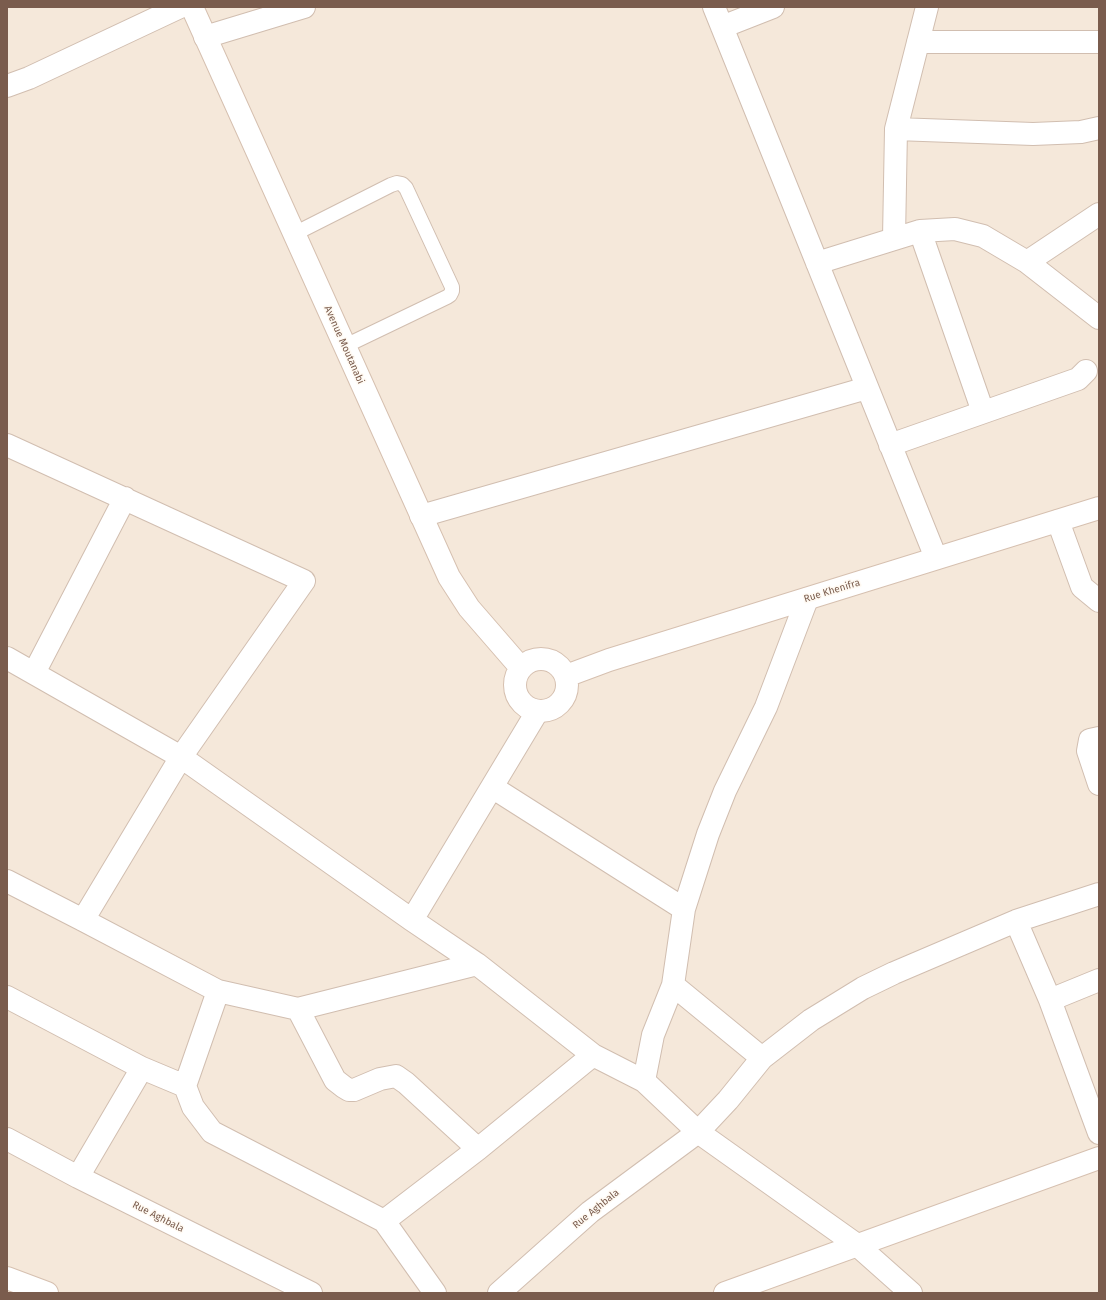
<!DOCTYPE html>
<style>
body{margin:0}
#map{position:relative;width:1106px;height:1300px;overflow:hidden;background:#fdf6ec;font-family:"Fira Sans",sans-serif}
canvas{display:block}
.frame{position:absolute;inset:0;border:8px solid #7a5c4d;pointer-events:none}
</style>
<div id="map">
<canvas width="1106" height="1300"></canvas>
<div class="frame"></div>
</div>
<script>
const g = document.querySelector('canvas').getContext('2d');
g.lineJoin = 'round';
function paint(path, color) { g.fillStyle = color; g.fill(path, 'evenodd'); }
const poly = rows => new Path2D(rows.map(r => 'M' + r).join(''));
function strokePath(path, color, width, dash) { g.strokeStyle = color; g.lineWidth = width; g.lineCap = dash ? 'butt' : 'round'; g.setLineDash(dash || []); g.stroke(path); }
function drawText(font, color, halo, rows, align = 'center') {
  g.font = font + ' "Fira Sans",sans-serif'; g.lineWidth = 3; g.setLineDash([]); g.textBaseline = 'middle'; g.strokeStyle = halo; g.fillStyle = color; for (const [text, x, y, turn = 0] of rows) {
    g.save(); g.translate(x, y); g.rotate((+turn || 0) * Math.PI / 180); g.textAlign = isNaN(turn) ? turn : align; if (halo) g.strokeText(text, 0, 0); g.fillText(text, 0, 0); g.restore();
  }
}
paint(poly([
 [7,7,1099,7,1099,1293,7,1293]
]), '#f5e8da');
const lane = poly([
 [294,234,391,185,397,183,402,184,406,188,452,287,452,291,450,295,447,297,345,346]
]);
const street = poly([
 [714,7,936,558],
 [722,27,773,7],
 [205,37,304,7],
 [918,42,1099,42],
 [7,86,29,78,180,7],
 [896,129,1033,134,1081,132,1099,128],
 [920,231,983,412],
 [894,238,896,129,927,7],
 [1027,262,1099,214],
 [817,263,920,231,955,229,983,236,1027,262,1099,318],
 [7,445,304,581,181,757,83,920],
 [890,445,1078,379,1086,371],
 [421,516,867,388],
 [1058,521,1082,587,1099,601],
 [7,658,181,757,412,920,477,964,593,1055,644,1081,698,1132,857,1245,911,1293],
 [34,673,125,498],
 [1099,738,1090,740,1088,751,1099,784],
 [492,787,684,909],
 [7,881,83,920,218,991,298,1009,477,964],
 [412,920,537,712],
 [1016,921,1050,1000,1099,1133],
 [673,985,762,1058],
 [7,997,142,1068,185,1086,218,991],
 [1050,1000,1099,980],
 [298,1009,335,1080,344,1087,349,1090,354,1090,380,1079,396,1076,406,1083,478,1149],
 [644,1081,653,1035,673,985,684,909,708,834,725,791,766,707,807,599],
 [185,1086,193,1107,212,1132,384,1221,478,1149,593,1055],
 [7,1139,78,1177,311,1293],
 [78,1177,142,1068],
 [384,1221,435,1293],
 [499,1293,590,1212,698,1132,728,1100,762,1058,811,1020,863,988,894,973,1016,921,1099,894]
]);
const secondary = poly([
 [192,7,449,577,469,608,521,668],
 '515 685a26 26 0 1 1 52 0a26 26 0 1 1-52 0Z',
 [566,676,609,660,1099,508],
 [7,1278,47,1293],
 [725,1293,1099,1158]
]);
strokePath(lane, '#d1beb0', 16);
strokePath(street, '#d1beb0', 24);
strokePath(secondary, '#d6c0b0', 24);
strokePath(lane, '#fff', 14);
strokePath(street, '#fff', 22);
strokePath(secondary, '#fff', 22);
drawText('10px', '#7a5c4d', '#fffaf3', [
 ["Avenue Moutanabi",344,345,66],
 ["Rue Khenifra",832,591,-17],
 ["Rue Aghbala",596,1209,-39],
 ["Rue Aghbala",158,1217,27]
]);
</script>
